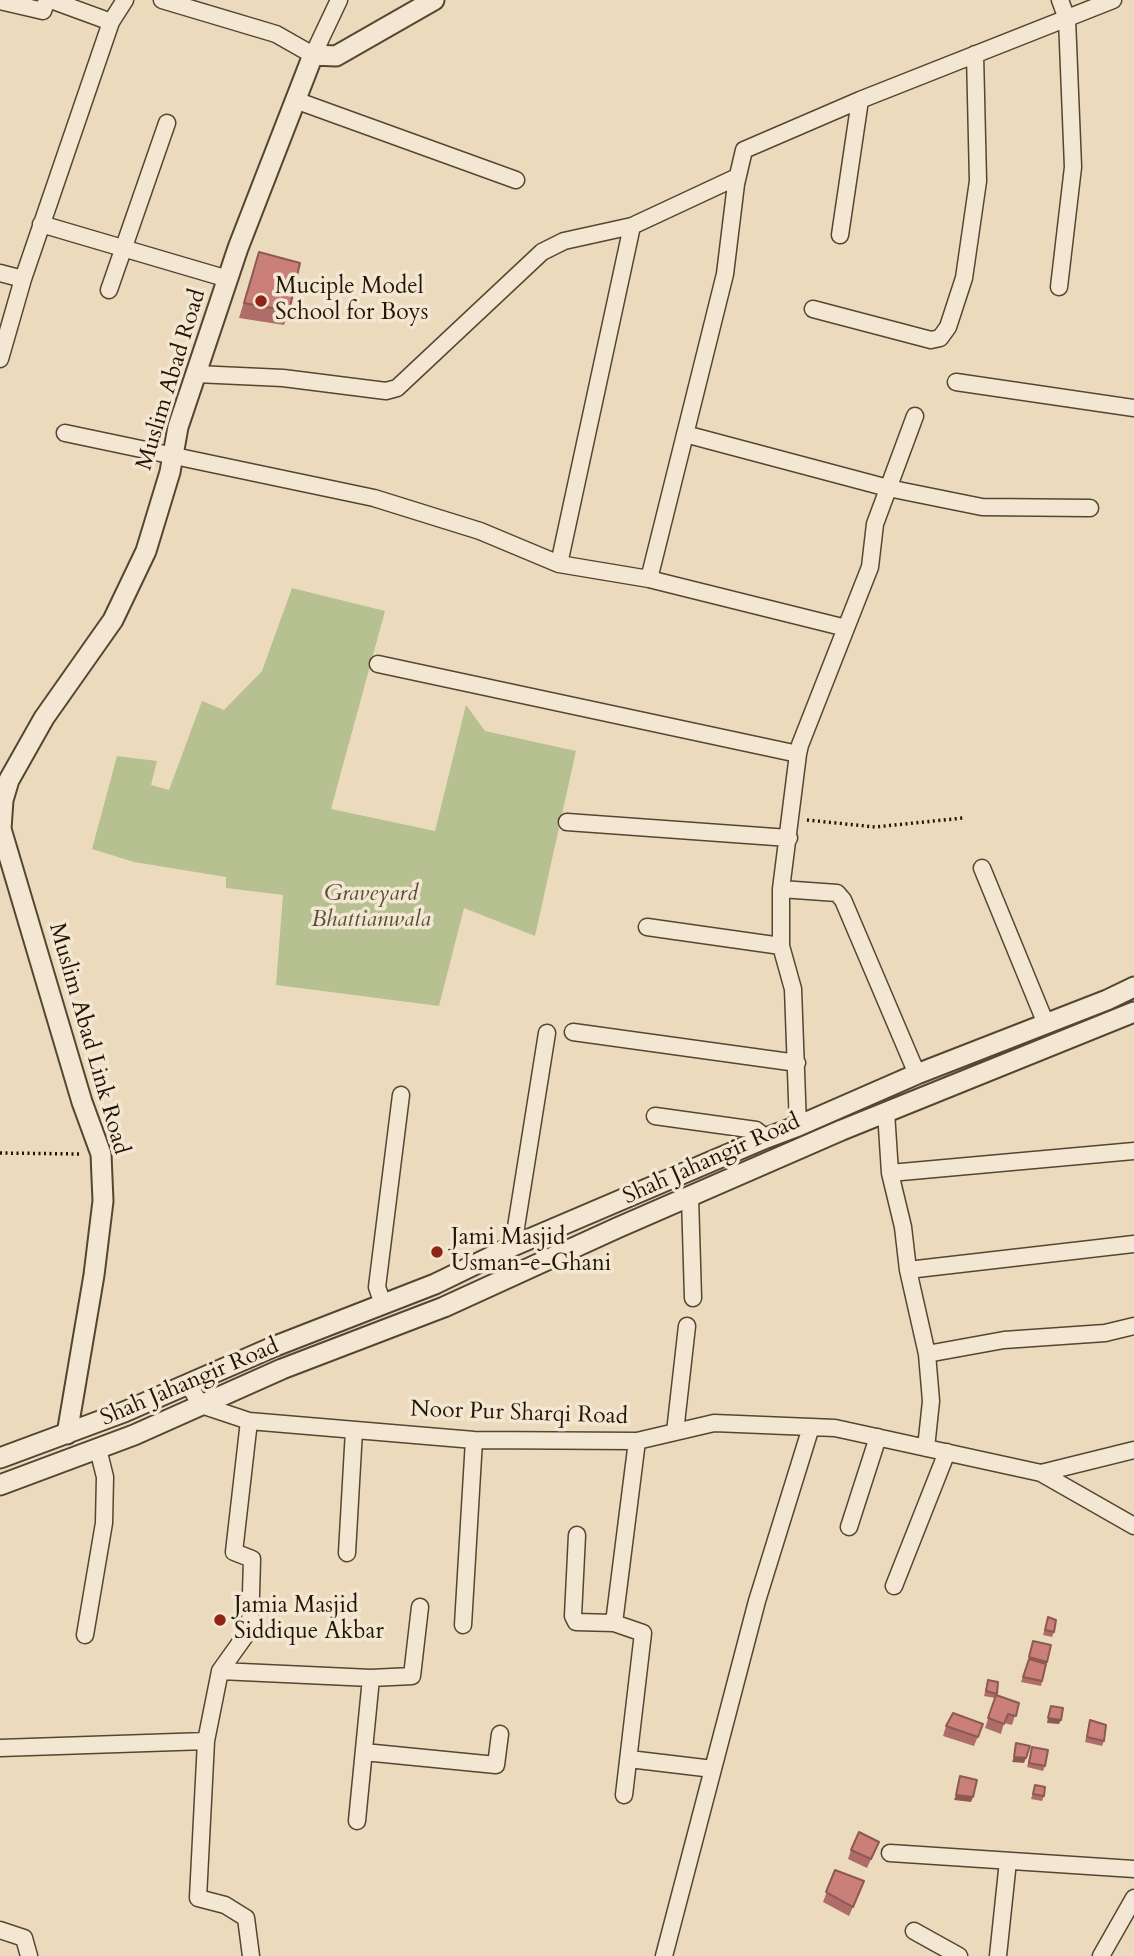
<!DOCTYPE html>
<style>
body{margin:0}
canvas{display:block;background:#ecdabc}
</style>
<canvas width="1134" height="1956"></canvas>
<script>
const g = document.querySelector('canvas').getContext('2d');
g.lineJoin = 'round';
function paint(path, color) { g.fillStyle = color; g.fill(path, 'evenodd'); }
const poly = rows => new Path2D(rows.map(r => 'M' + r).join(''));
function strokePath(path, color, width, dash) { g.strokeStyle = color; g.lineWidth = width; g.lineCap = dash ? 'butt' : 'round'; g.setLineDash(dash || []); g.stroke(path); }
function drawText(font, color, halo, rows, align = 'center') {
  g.font = font + ' Cardo,serif'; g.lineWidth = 7; g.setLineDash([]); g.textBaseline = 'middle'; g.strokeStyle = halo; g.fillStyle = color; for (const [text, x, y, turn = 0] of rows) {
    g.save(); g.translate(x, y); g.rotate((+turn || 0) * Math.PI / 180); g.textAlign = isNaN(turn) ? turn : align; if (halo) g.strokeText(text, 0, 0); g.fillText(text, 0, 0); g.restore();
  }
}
paint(poly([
 [292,588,385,611,331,809,435,831,466,705,485,731,576,751,535,936,464,908,439,1006,276,985,283,895,226,888,226,877,134,862,92,849,117,756,157,761,151,785,169,790,202,701,224,710,262,671]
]), '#b7c091');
const minor = poly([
 [51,0,111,22],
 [162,0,276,34,313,55,339,0],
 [0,1,43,11,47,0],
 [295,100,516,180],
 [41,224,228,279],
 [840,235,860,100],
 [0,273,23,279],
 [1059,287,1073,167,1067,19,1060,0],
 [109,290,167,123],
 [813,309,931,340,940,338,948,327,964,278,978,181,975,54],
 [0,359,23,279,111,22,125,0],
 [196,374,283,378,386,391,397,388,542,252,564,241,632,226],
 [956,382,1134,408],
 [65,433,374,498,480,531,559,564],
 [685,434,888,488,982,507,1090,508],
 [649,579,559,564,632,226,737,177],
 [846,628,649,579,725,274,736,184,744,150,860,100,1113,0],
 [378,664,798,754],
 [567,822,789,838],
 [982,868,1046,1024],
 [781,889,837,893,843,900,917,1074],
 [647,927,781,946],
 [573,1032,797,1063],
 [886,1112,890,1173,903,1227,908,1270,927,1354,931,1401,926,1448],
 [655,1116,756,1130,766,1138],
 [798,1126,793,989,781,946,781,889,798,754,800,745,870,567,875,524,915,416],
 [890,1173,1134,1151],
 [690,1197,693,1298],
 [513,1246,547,1033],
 [908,1270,1134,1244],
 [383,1304,377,1287,401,1095],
 [927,1354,1004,1340,1105,1333,1134,1326],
 [188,1384,201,1405,249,1421,474,1440,637,1441,714,1423,835,1428,1041,1473,1134,1526],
 [675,1432,687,1326],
 [1041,1473,1134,1450],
 [849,1527,878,1437],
 [577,1535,573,1616,576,1622,614,1623,643,1633,624,1795],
 [347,1553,354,1430],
 [894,1586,947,1452],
 [614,1623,637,1441],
 [463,1625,474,1440],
 [85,1635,104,1523,105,1477,98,1449],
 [220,1671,371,1678,357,1821],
 [371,1678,412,1676,420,1607],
 [206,1741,220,1671,250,1629,252,1559,234,1552,249,1421],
 [0,1748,206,1741,198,1898,225,1905,246,1918,251,1956],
 [364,1752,496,1765,500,1734],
 [629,1759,713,1769],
 [890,1853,1134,1869],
 [0,1930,24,1938,29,1956],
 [914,1931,959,1956],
 [664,1956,757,1601,811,1427],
 [998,1956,1008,1861],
 [1101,1956,1134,1898]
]);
const tertiary = poly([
 [67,1434,94,1275,103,1201,101,1154,82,1102,1,829,3,800,9,780,44,718,113,620,146,551,170,472,178,427,238,248,313,55,336,56,434,0],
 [0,1458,124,1412,273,1347,435,1284,513,1246,766,1138,798,1126,917,1074,1107,1000,1134,987],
 [0,1485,134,1435,282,1369,444,1307,617,1228,842,1130,1134,1012]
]);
strokePath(minor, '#544631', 19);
strokePath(tertiary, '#544631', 23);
strokePath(poly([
 [807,820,875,827,963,818],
 [0,1153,81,1154]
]), '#221503', 3.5, [2, 3.5]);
strokePath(minor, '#f3e7d3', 16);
strokePath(tertiary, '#f3e7d3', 19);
paint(poly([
 [259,252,289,311,284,325,239,318],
 [1048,1617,1054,1632,1052,1637,1043,1635],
 [1033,1641,1047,1662,1041,1686,1021,1682,1028,1663],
 [988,1680,997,1694,995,1698,984,1696],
 [996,1695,1019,1703,1012,1725,1004,1723,1001,1734,985,1728],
 [1090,1720,1104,1741,1102,1746,1085,1742],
 [983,1724,974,1746,943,1736,946,1726],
 [1032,1747,1045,1766,1043,1771,1027,1767],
 [1035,1785,1044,1796,1042,1801,1031,1799],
 [879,1842,867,1868,848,1859,851,1850],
 [835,1870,860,1891,849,1916,823,1902]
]), '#ae6d68');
paint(poly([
 [1048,1718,1061,1720,1059,1724,1047,1723],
 [1014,1757,1026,1758,1024,1763,1012,1762],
 [956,1795,973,1797,971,1802,954,1800]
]), '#8d5955');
const building = poly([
 [259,252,300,263,289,311,244,303,259,252],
 [1048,1617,1056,1620,1054,1632,1045,1630,1048,1617],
 [1033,1641,1051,1645,1047,1662,1029,1657,1033,1641],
 [1029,1659,1046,1664,1042,1681,1023,1677,1029,1659],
 [988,1680,998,1682,997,1694,986,1691,988,1680],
 [996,1695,1019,1703,1016,1716,1008,1714,1004,1724,988,1718,996,1695],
 [1051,1706,1063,1708,1061,1720,1048,1718,1051,1706],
 [953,1713,983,1724,978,1737,946,1726,953,1713],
 [1090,1720,1106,1725,1104,1741,1087,1737,1090,1720],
 [1016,1743,1030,1746,1026,1758,1014,1757,1016,1743],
 [1032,1747,1048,1750,1045,1766,1029,1763,1032,1747],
 [960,1776,977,1780,973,1797,956,1795,960,1776],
 [1035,1785,1045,1787,1044,1796,1033,1794,1035,1785],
 [859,1832,879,1842,871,1859,851,1850,859,1832],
 [835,1870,864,1881,853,1907,826,1892,835,1870]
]);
paint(building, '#ca7f79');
strokePath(building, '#8d5955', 2);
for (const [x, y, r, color] of [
 [261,301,7,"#8f2418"],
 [437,1252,7,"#8f2418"],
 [220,1620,7,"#8f2418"]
]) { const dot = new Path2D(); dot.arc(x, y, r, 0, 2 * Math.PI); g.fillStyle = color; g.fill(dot); strokePath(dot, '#f3e7d3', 2.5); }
drawText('23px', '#221503', '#f3e7d3', [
 ["Muciple Model",275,288],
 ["School for Boys",275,314],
 ["Jami Masjid",451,1239],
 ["Usman-e-Ghani",451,1265],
 ["Jamia Masjid",234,1607],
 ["Siddique Akbar",234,1633]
], 'left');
drawText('23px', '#221503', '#f3e7d3', [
 ["Muslim Abad Road",172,380,-73],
 ["Muslim Abad Link Road",88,1039,74],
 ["Shah Jahangir Road",712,1160,-24],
 ["Shah Jahangir Road",190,1383,-23],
 ["Noor Pur Sharqi Road",519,1414,2]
]);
drawText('italic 23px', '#565135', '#f3e7d3', [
 ["Graveyard",371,895],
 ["Bhattianwala",371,921]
]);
</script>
